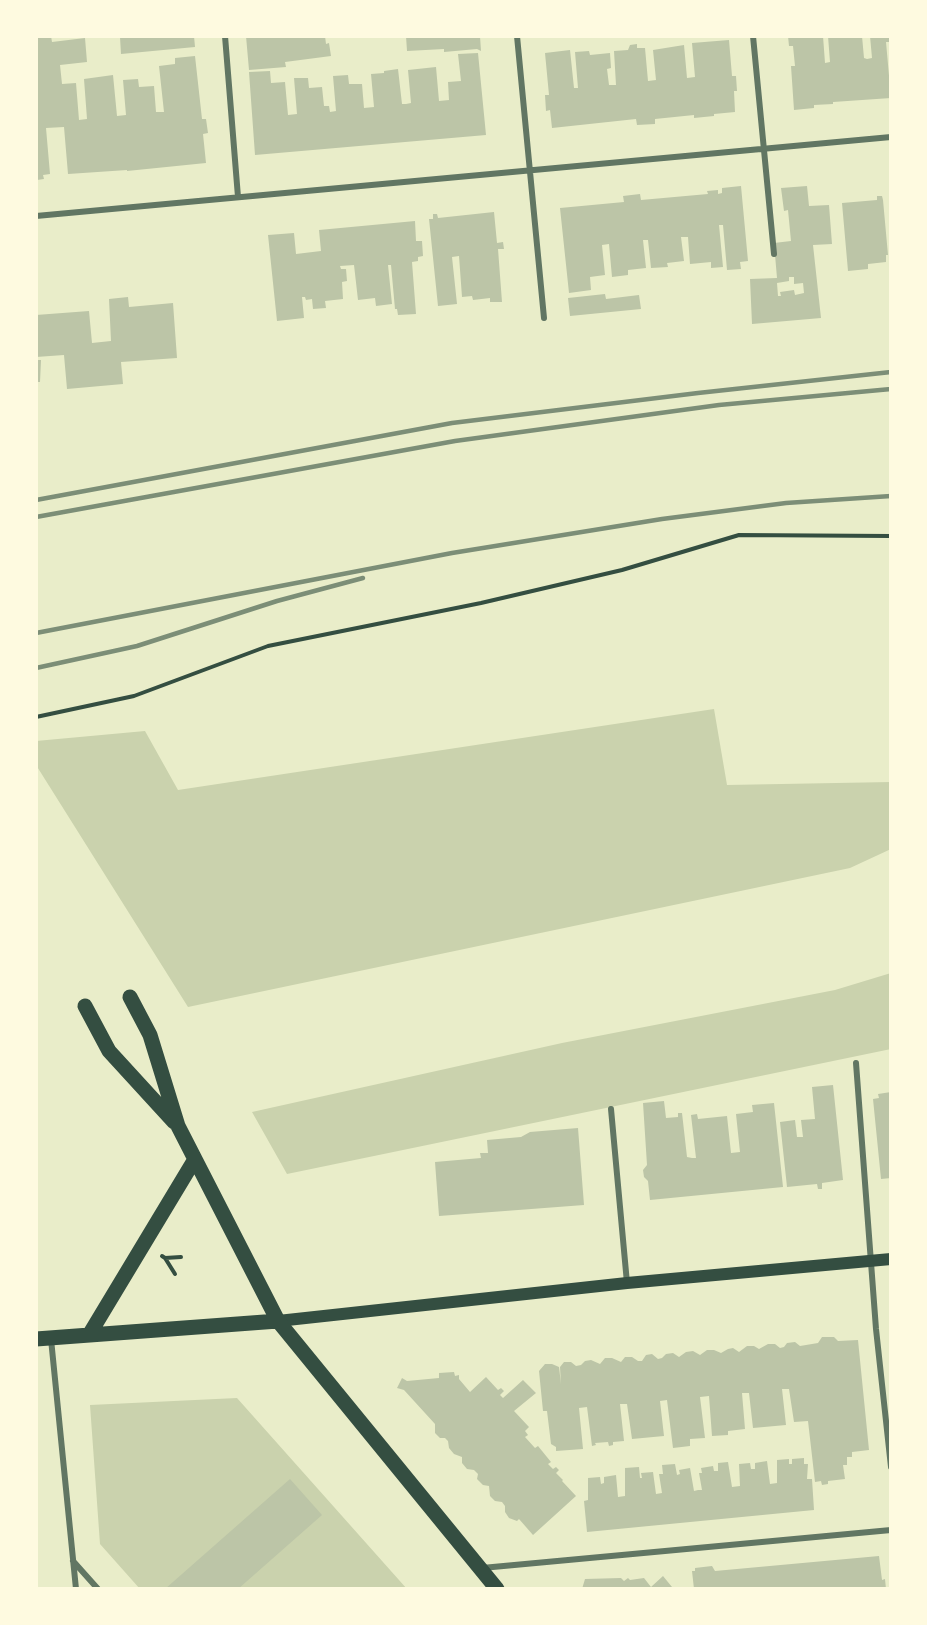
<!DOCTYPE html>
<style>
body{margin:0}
#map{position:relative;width:927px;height:1625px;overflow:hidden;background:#e9edc9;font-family:"Space Grotesk",sans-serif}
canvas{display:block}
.frame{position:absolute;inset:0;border:38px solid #fefae0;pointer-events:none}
</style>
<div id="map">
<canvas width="927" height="1625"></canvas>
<div class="frame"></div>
</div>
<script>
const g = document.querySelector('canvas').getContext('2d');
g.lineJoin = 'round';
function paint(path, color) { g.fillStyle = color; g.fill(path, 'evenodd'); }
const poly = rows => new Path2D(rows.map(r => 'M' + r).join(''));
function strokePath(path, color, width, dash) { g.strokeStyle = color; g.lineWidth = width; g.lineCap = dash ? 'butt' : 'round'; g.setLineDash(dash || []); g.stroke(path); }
paint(poly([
 [714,709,727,785,891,782,891,849,850,868,188,1007,36,765,36,741,145,731,178,790],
 [891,973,891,1049,287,1174,252,1112,562,1043,835,990],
 [237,1398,407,1589,140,1589,100,1544,90,1405]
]), '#cad2ad');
paint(poly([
 [36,36,51,36,52,42,85,38,87,62,60,65,62,84,76,83,79,120,87,119,84,79,113,75,117,116,126,115,123,80,138,79,139,87,154,86,156,112,164,112,159,66,175,64,175,58,195,56,202,119,206,119,208,133,203,134,206,163,127,171,127,170,68,174,64,127,46,128,50,174,43,175,44,179,37,180],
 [130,36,194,36,195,47,121,54,120,37],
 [246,36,325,36,326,44,329,43,331,56,285,62,286,67,249,70],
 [406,36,480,36,481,51,477,49,444,52,444,49,407,51],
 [788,36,823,36,825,63,830,62,828,36,862,36,864,58,867,59,872,58,870,36,891,36,891,42,886,42,891,98,833,102,833,104,814,105,814,108,794,110,791,66,795,66,793,46,789,46],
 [729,40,732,76,736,76,737,91,734,91,735,112,714,114,714,116,694,118,694,115,655,119,655,124,637,125,636,119,552,128,550,110,546,111,545,95,549,95,545,53,570,50,574,88,578,88,575,52,589,51,590,55,610,53,611,68,607,69,609,85,616,85,614,51,628,50,630,45,637,44,637,48,645,48,648,81,656,80,653,50,684,45,687,78,695,77,692,43],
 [478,53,486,135,255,155,249,72,270,71,271,83,285,82,288,115,297,114,294,78,308,78,309,88,322,87,324,106,329,106,330,112,336,111,333,76,348,75,349,84,362,84,364,108,374,107,371,74,384,73,384,71,398,69,402,104,406,104,411,103,408,70,436,67,439,101,449,100,448,82,461,81,458,54],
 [741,186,748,261,740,262,741,269,727,270,723,225,719,225,723,267,711,268,711,262,690,264,688,237,681,237,684,261,667,263,668,267,651,268,648,240,643,240,646,268,628,270,628,275,612,277,609,244,602,245,605,275,590,277,591,290,569,293,560,208,624,202,623,196,640,194,641,200,708,194,707,191,718,190,718,194,722,193,722,188],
 [807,186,809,206,829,205,832,244,813,245,821,318,752,324,750,279,777,278,774,243,791,241,788,210,784,211,781,188],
 [789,277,794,277,794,284,803,283,804,293,795,295,794,290,780,292,781,296,778,296,777,283,789,281],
 [877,196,882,196,883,200,888,255,886,255,886,262,868,264,868,269,848,271,842,203,877,200],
 [494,212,497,243,503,242,504,249,498,249,502,302,490,302,490,298,473,300,472,296,462,297,459,256,452,257,457,304,438,306,429,219,433,219,433,214,437,214,438,218],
 [415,221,416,241,422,241,423,256,418,257,418,261,412,262,416,314,398,315,397,309,395,309,391,265,388,265,392,304,376,306,375,298,358,300,354,265,340,266,341,269,346,269,347,281,342,282,343,299,325,301,326,308,313,309,312,299,306,300,305,297,302,297,304,318,277,321,268,235,294,233,296,254,321,251,319,230],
 [605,294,606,299,639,295,641,309,570,316,568,298],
 [128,297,129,307,173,303,177,358,121,362,123,384,67,389,64,355,36,357,36,315,89,311,92,343,111,341,109,299],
 [36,360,41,360,40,382,36,382],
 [833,1085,843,1180,822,1183,822,1189,818,1189,817,1184,787,1187,780,1122,795,1120,797,1137,803,1137,801,1120,815,1119,812,1087],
 [891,1092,891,1178,881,1179,873,1099,879,1098,878,1094],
 [664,1101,666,1118,678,1117,678,1113,682,1113,687,1157,692,1158,696,1158,691,1115,697,1114,698,1119,727,1116,731,1153,740,1152,736,1114,753,1112,752,1105,774,1103,783,1187,650,1200,648,1181,644,1177,643,1170,647,1165,643,1103],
 [578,1128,584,1205,439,1216,435,1162,481,1158,480,1153,488,1153,487,1140,521,1137,530,1132],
 [822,1337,834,1337,838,1341,858,1340,869,1450,852,1452,852,1457,847,1457,847,1465,843,1465,845,1479,828,1481,828,1484,822,1485,821,1481,815,1482,808,1421,794,1422,789,1389,782,1389,786,1425,753,1428,749,1393,742,1393,745,1429,728,1431,728,1435,712,1436,709,1396,700,1397,705,1438,690,1439,690,1446,673,1448,667,1400,660,1401,664,1436,632,1439,627,1404,620,1404,624,1441,613,1442,613,1445,609,1446,608,1442,595,1443,596,1445,592,1446,587,1407,579,1408,583,1449,556,1451,556,1447,551,1444,547,1411,543,1411,539,1371,545,1364,552,1364,559,1367,561,1384,560,1367,564,1362,571,1362,576,1366,581,1365,585,1361,591,1360,600,1364,605,1358,612,1358,621,1362,625,1357,632,1357,638,1361,642,1361,646,1355,652,1354,658,1359,662,1358,666,1354,673,1353,679,1357,686,1352,693,1351,700,1355,707,1350,714,1350,721,1353,728,1349,733,1348,739,1352,747,1346,754,1346,759,1349,768,1344,775,1344,780,1348,784,1347,787,1343,795,1342,800,1346,818,1343],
 [454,1372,455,1376,459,1375,459,1379,470,1392,486,1377,498,1390,501,1388,504,1391,500,1395,503,1398,523,1380,536,1393,514,1411,529,1427,525,1431,528,1435,525,1437,535,1448,538,1446,551,1462,548,1464,553,1469,556,1467,559,1470,556,1473,563,1480,562,1481,576,1496,533,1535,519,1519,517,1521,509,1518,505,1512,505,1506,502,1502,495,1501,490,1496,489,1486,483,1485,477,1479,478,1474,474,1470,467,1469,462,1463,462,1457,454,1454,449,1448,448,1441,445,1438,440,1438,435,1433,435,1424,404,1390,397,1388,402,1378,407,1381,439,1378,439,1373],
 [804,1458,804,1464,808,1464,807,1479,812,1479,814,1510,587,1532,584,1501,588,1500,588,1478,600,1477,601,1484,604,1483,604,1477,616,1475,618,1497,625,1496,625,1468,639,1467,640,1478,642,1478,641,1473,653,1472,656,1494,662,1493,659,1474,663,1474,662,1465,675,1464,677,1475,680,1474,679,1470,690,1468,694,1491,698,1490,702,1490,699,1473,702,1473,701,1468,713,1466,714,1471,718,1471,718,1463,728,1462,732,1487,740,1486,739,1464,750,1463,751,1469,755,1469,755,1463,767,1461,770,1484,777,1483,777,1460,789,1459,789,1464,792,1464,792,1459],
 [290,1479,322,1515,238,1589,165,1589],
 [879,1556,882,1580,885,1579,886,1589,694,1589,692,1571,695,1571,695,1568,712,1566,715,1571],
 [663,1576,672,1587,670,1589,582,1589,585,1579,621,1578,624,1581,628,1578,630,1580,644,1578,651,1587]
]), '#bcc5a7');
strokePath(poly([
 [36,717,134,696,268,646,481,603,622,570,739,535,891,536],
 [162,1256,165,1258,175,1274],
 [165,1258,181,1257]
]), '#344e41', 4);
strokePath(poly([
 [225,36,238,197],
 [517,36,544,318],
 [753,36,774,254],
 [36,216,891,137],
 [856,1063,876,1329,891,1467],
 [611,1109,627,1283],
 [51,1339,76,1589],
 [73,1561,98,1589],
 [482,1568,891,1530]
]), '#617663', 6);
strokePath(poly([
 [278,1321,627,1283,891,1259]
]), '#344e41', 12);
strokePath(poly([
 [130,997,150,1035,178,1126,278,1321,497,1589],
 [85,1006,109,1051,174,1122],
 [89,1335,195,1159],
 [36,1339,278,1321]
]), '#344e41', 15);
strokePath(poly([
 [36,500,452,423,698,393,891,372],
 [36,517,455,441,719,405,891,389],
 [36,633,452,553,662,519,786,503,891,496],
 [36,668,137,646,277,601,363,578]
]), '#7c8e77', 4.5);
</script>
